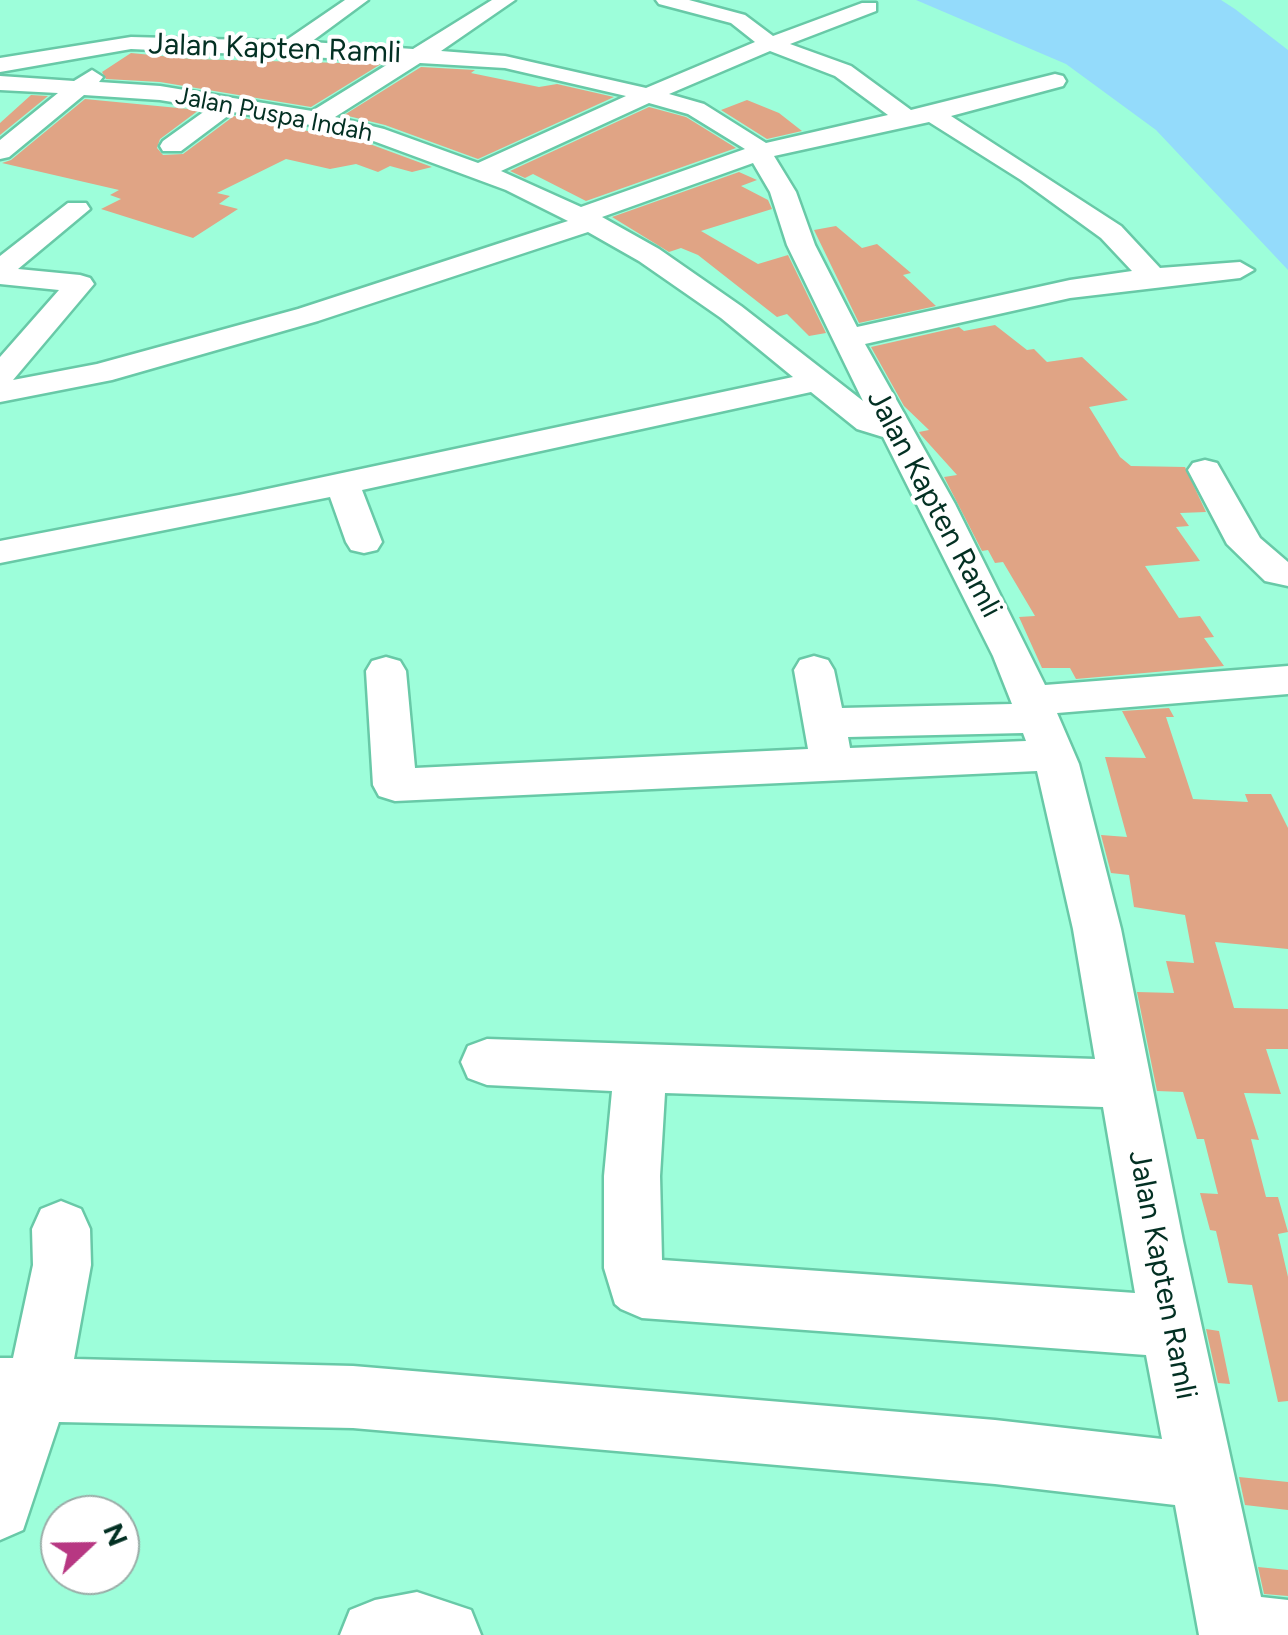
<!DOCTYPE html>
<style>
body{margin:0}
#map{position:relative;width:1288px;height:1635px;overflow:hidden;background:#9dfeda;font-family:Figtree,sans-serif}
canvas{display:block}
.north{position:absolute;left:40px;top:1495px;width:100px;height:100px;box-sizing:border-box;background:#fff;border:2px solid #9aaca7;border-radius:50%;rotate:68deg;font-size:28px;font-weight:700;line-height:40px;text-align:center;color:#033023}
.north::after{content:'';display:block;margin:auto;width:35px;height:45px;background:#b73782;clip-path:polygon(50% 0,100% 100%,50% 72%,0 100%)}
</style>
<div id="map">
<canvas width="1288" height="1635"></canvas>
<div class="north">N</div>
</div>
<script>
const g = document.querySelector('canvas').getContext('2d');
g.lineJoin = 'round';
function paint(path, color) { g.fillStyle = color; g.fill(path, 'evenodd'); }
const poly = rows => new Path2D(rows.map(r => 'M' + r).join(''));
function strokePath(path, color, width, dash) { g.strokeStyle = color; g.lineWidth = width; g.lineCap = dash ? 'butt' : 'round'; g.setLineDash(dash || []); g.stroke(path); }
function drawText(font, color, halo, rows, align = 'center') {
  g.font = font + ' Figtree,sans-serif'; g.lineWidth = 8; g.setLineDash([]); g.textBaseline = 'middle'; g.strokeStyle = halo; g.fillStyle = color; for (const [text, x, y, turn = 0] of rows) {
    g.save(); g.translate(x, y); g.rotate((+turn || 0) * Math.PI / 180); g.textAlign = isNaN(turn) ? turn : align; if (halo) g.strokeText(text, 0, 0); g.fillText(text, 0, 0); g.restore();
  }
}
paint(poly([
 [916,0,1221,0,1235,9,1288,50,1288,270,1156,130,1066,64]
]), '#94dbfb');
paint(poly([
 [131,53,192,59,381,64,311,107,160,82,106,79,102,72],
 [421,67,475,70,471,73,539,87,557,84,614,97,478,159,385,125,344,115],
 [31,95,48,96,0,135,0,123],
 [85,99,199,110,160,139,157,148,163,155,183,154,234,116,367,143,432,167,412,172,390,166,378,172,356,164,330,169,286,159,217,193,230,196,219,204,238,209,193,238,101,209,121,199,110,195,119,190,2,163,11,160],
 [747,100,779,113,802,131,767,139,721,110],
 [649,107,686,117,736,148,586,201,533,174,525,178,510,171],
 [739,172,757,180,741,186,768,200,772,209,701,231,758,264,788,255,826,333,809,336,787,314,777,317,698,255,681,248,669,252,612,217],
 [836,226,862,248,877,244,911,273,903,275,936,306,859,323,814,230],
 [995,325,1027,350,1034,349,1047,362,1082,357,1128,400,1089,407,1120,457,1131,466,1185,467,1206,512,1180,513,1189,526,1176,527,1200,561,1145,566,1179,618,1200,616,1214,637,1204,638,1224,666,1076,679,1070,668,1042,668,1019,617,1035,616,1003,562,995,563,988,550,982,551,944,477,957,475,921,435,919,432,929,430,904,406,871,347,959,327,964,331],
 [1169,708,1174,717,1166,717,1193,799,1248,802,1245,794,1271,794,1288,828,1288,949,1215,942,1234,1008,1288,1009,1288,1049,1266,1049,1281,1094,1244,1093,1259,1140,1251,1139,1266,1197,1278,1197,1288,1232,1278,1234,1288,1277,1288,1401,1278,1402,1252,1285,1228,1283,1216,1231,1210,1230,1200,1193,1218,1194,1204,1139,1197,1139,1183,1092,1157,1091,1137,992,1174,993,1166,961,1194,963,1185,915,1134,907,1129,875,1111,873,1101,835,1127,837,1105,757,1146,758,1122,711],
 [1206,1329,1219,1331,1230,1384,1218,1383],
 [1239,1477,1288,1482,1288,1510,1245,1505],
 [1258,1567,1288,1570,1288,1596,1264,1594]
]), '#e0a485');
const minor = poly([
 [345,0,368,0,311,42,413,49,492,0,515,0,441,51,505,56,646,88,755,42,731,23,659,4,656,0,689,0,745,15,773,36,862,3,876,3,876,11,790,44,851,66,911,110,1055,74,1063,76,1066,81,1063,86,951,116,1121,226,1160,268,1240,262,1254,270,1240,278,1070,298,865,344,955,504,1045,685,1288,666,1288,694,1057,713,1079,764,1121,929,1183,1241,1261,1597,1288,1600,1288,1635,1199,1635,1175,1505,995,1484,353,1428,59,1422,23,1530,0,1540,0,1358,13,1358,33,1265,32,1229,41,1209,61,1201,81,1209,90,1229,91,1265,74,1359,353,1366,995,1420,1162,1439,1146,1355,642,1318,621,1309,615,1304,604,1268,604,1176,612,1091,487,1085,468,1078,461,1062,468,1046,487,1039,1095,1059,1073,929,1037,771,395,801,379,796,373,785,366,671,372,661,386,657,400,661,406,671,415,768,808,749,794,670,800,660,814,656,828,660,834,670,842,708,1012,704,993,656,883,437,857,429,811,392,362,490,382,542,377,550,364,553,351,550,346,542,330,497,0,563,0,541,239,495,793,377,721,318,639,261,588,232,318,321,112,380,0,402,0,357,59,290,0,284,0,256,68,203,86,203,90,209,18,269,80,275,90,278,94,284,13,380,97,364,298,309,568,221,506,190,368,139,316,126,233,112,181,151,163,151,160,146,163,141,209,108,160,100,84,95,9,157,0,159,0,140,58,93,0,90,0,76,74,81,92,70,103,77,99,82,160,86,312,111,393,61,131,49,0,72,0,58,131,37,285,41,345,0],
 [770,51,835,76,888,115,766,143,704,104,669,94,770,51],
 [420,63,505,68,626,96,478,163,384,129,335,117,420,63],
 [649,103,688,114,745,149,581,207,501,171,649,103],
 [929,122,1021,180,1101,238,1132,271,1070,280,857,327,815,245,796,192,774,156,929,122],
 [753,163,770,192,787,245,863,401,741,306,659,249,602,217,753,163],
 [1023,733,1026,741,850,748,848,737,1023,733],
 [665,1093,1103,1107,1135,1293,662,1260,660,1176,665,1093],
 [1205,460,1217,463,1260,538,1288,562,1288,586,1265,581,1227,544,1188,470,1193,463,1205,460],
 [417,1592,471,1610,481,1635,340,1635,350,1610,375,1600,417,1592]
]);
strokePath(minor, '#68c9a7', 5);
paint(minor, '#fff');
drawText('25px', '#033023', '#fff', [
 ["Jalan Puspa Indah",274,115,11]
]);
drawText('30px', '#033023', '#fff', [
 ["Jalan Kapten Ramli",275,49,2],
 ["Jalan Kapten Ramli",934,504,62],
 ["Jalan Kapten Ramli",1162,1275,79]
]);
</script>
